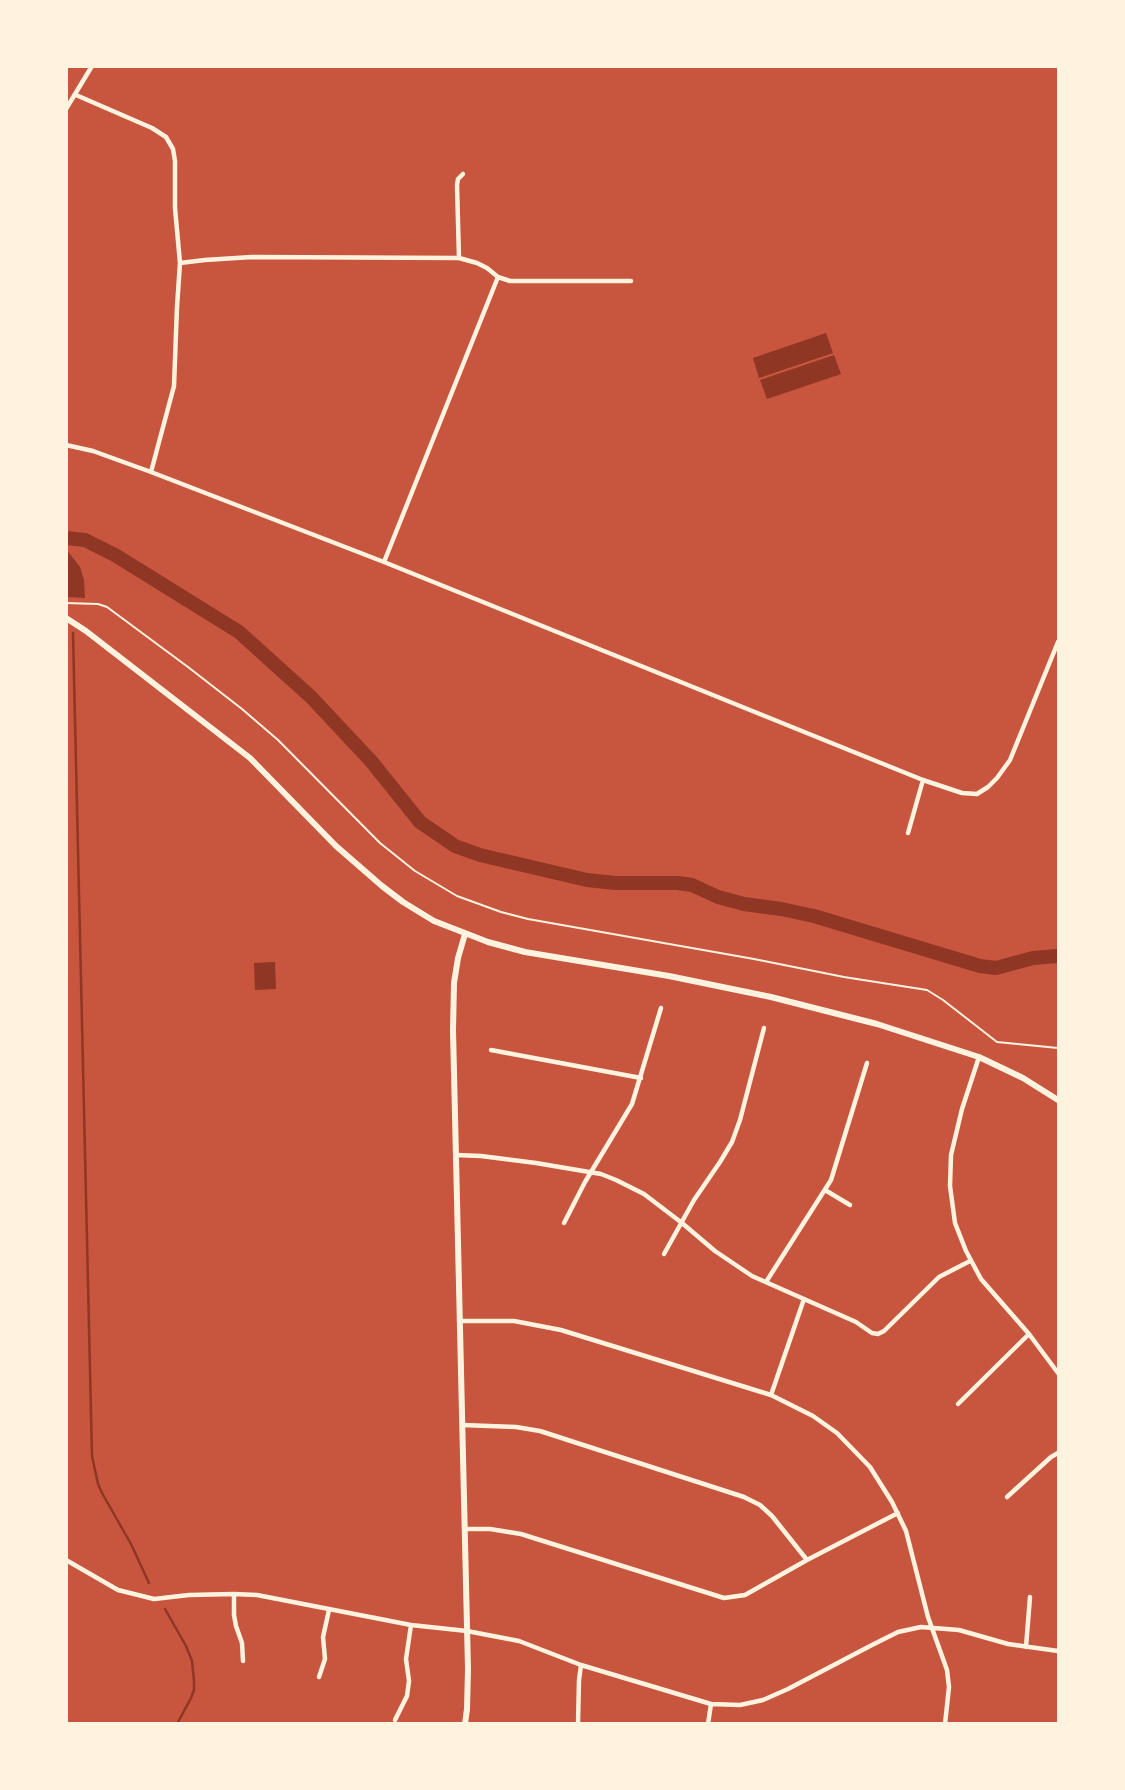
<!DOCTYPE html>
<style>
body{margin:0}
#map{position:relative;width:1125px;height:1790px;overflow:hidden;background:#c8553d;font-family:"PT Sans Narrow",sans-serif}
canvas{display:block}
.frame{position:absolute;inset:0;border:68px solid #fff3e0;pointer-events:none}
</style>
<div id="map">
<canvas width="1125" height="1790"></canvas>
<div class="frame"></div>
</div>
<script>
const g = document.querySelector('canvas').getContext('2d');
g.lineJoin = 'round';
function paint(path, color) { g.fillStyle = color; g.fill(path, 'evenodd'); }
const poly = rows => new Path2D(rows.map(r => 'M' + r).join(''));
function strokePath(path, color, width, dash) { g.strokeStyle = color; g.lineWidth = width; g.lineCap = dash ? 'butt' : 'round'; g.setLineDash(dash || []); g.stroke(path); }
paint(poly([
 [826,333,833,353,759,378,753,358],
 [834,355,841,374,767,399,760,380],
 [66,549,80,567,84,580,85,598,68,597],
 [275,962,276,989,255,990,254,963]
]), '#8f3625');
strokePath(poly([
 [73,633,92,1456,98,1484,102,1493,131,1544,149,1583],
 [165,1609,186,1646,192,1661,194,1681,194,1690,191,1698,177,1724]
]), '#8f3625', 2.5);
strokePath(poly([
 [66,538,85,540,115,555,239,632,311,697,371,761,420,822,455,846,480,855,587,880,615,883,678,883,692,885,718,897,744,904,781,909,814,916,980,966,996,968,1033,958,1058,956]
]), '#8f3625', 14);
strokePath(poly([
 [66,603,98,604,107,607,188,667,242,709,278,740,380,843,415,871,457,896,501,912,528,919,754,959,844,977,927,990,943,1000,997,1042,1058,1048]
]), '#fff3e0', 2);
strokePath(poly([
 [76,95,152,128,166,137,173,149,175,161,175,208,180,263,177,307,174,386,151,472],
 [66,109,92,66],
 [459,258,457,185,458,179,463,174],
 [180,263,205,260,252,257,459,258,477,263,487,268,498,277,510,281,631,281],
 [66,445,93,451,151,472,384,562,923,780,962,793,977,794,988,787,997,778,1010,760,1058,642],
 [384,562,498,277],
 [908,833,923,780],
 [491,1050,641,1078],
 [979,1057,962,1109,951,1155,950,1186,955,1223,966,1251,981,1279,1029,1334,1058,1373],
 [456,1155,481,1156,536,1163,601,1174,616,1180,644,1194,682,1223,715,1251,752,1276,856,1322,872,1333,878,1334,884,1331,939,1277,970,1261],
 [825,1190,850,1205],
 [564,1223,585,1182,632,1104,661,1008],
 [664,1254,694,1200,720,1162,732,1142,740,1120,764,1028],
 [766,1282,831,1180,867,1063],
 [460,1321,514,1321,561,1330,771,1395,813,1416,837,1433,870,1467,892,1502,906,1531,928,1617,947,1670,949,1687,945,1724],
 [771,1395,804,1299],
 [958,1404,1029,1334],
 [462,1425,516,1427,540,1431,744,1497,760,1505,772,1516,807,1560],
 [1007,1497,1051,1457,1058,1453],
 [465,1529,490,1529,521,1534,724,1598,745,1595,807,1560,898,1513],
 [66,1560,118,1590,154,1599,189,1595,234,1594,257,1595,411,1625,467,1631,519,1641,581,1665,711,1704,740,1705,763,1700,788,1689,872,1645,898,1632,921,1627,959,1630,1008,1644,1058,1651],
 [234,1594,234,1615,236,1626,242,1643,243,1661],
 [1026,1647,1030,1597],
 [319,1677,325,1659,323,1637,329,1610],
 [395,1720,407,1696,409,1681,406,1659,411,1625],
 [578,1724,579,1680,581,1665],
 [708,1724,711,1704]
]), '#fff3e0', 4.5);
strokePath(poly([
 [66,618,86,631,250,758,336,846,382,886,403,902,434,921,488,942,525,952,669,976,771,997,877,1024,979,1057,1023,1078,1058,1100],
 [465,1724,467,1709,468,1669,453,1030,454,983,458,958,465,934]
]), '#fff3e0', 6);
</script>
